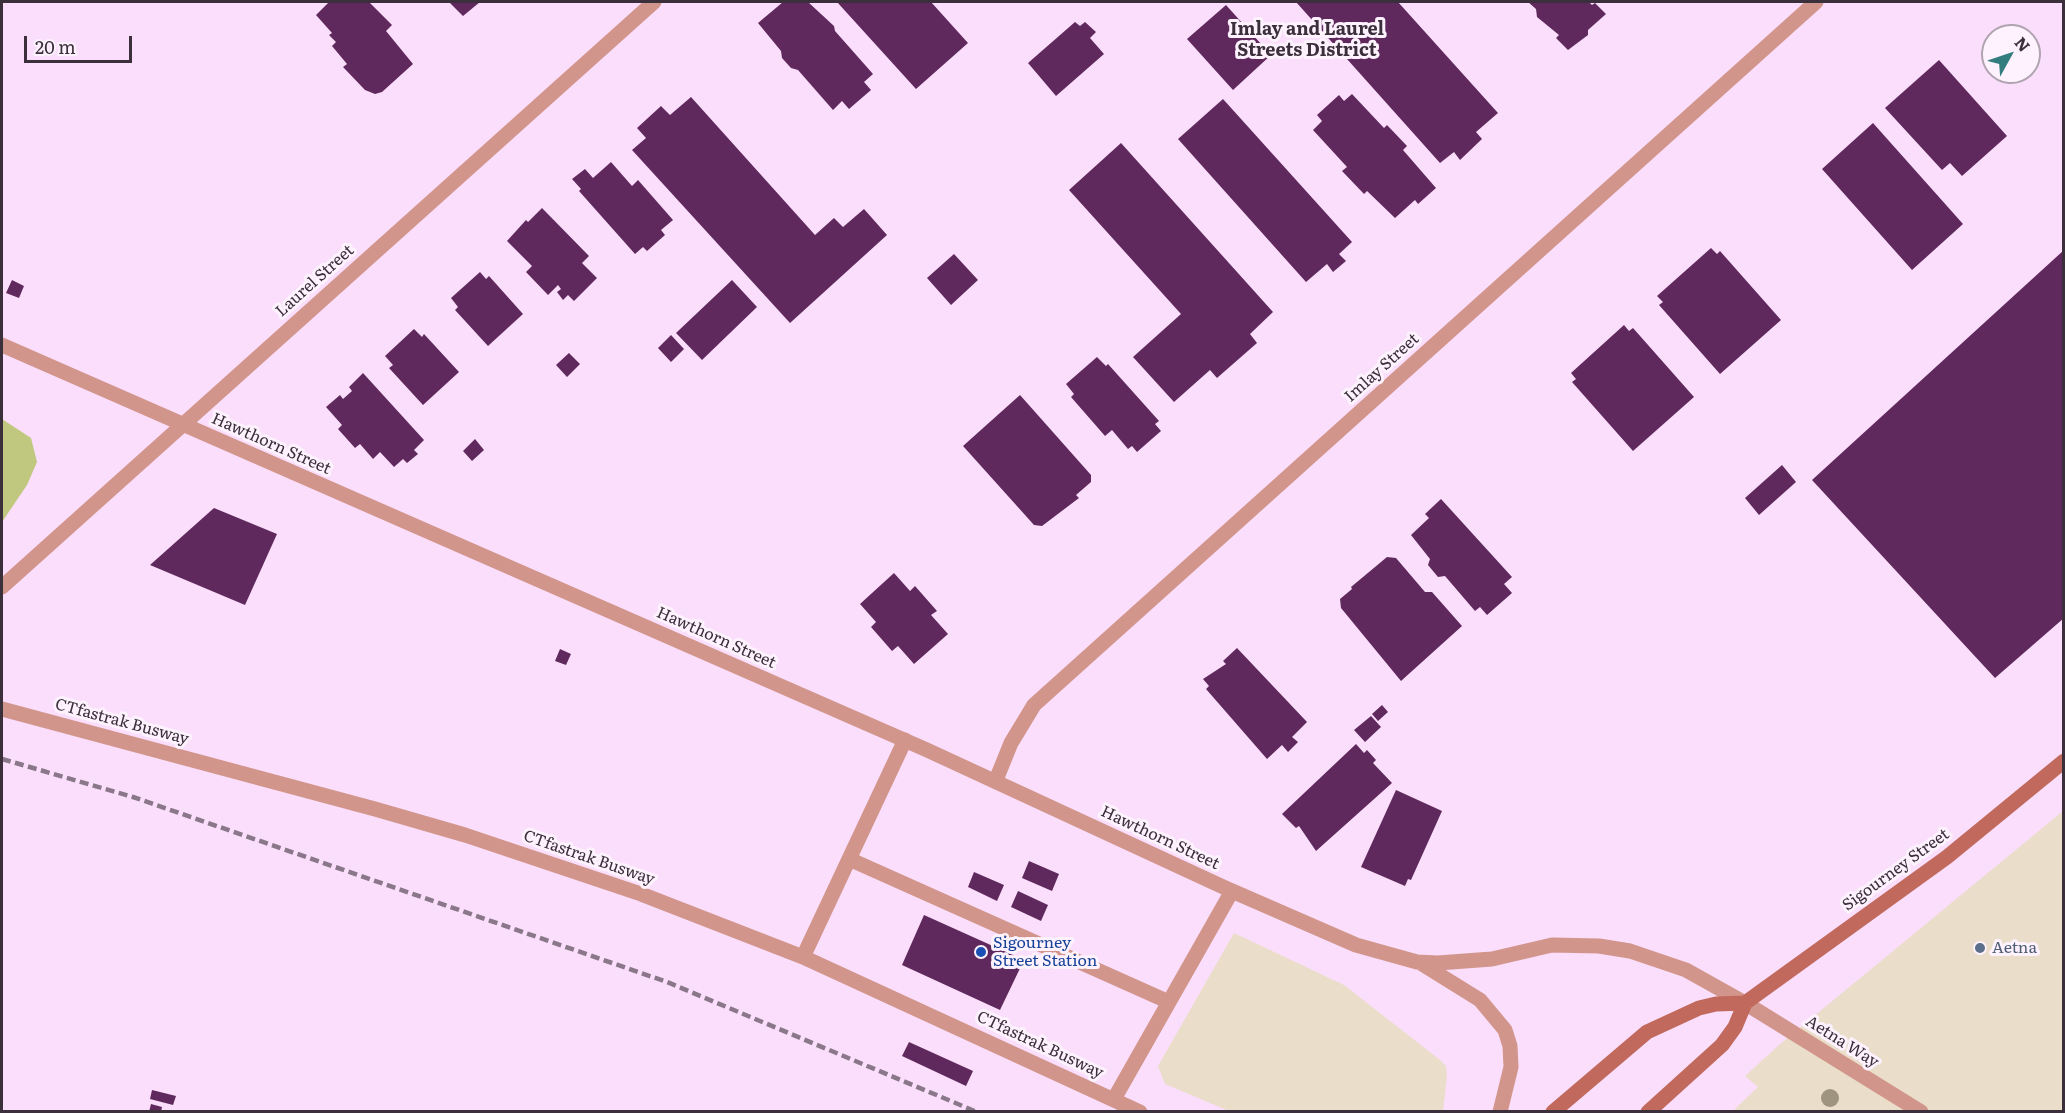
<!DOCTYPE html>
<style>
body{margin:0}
#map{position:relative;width:2065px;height:1113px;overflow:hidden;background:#fadefb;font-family:Literata,serif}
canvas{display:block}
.frame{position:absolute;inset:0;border:3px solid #3a2f3a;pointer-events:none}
.north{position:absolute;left:1981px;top:24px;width:60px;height:60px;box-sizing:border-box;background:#fdf2fd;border:2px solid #afa4af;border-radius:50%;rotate:50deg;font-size:16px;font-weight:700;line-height:24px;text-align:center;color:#3a2f3a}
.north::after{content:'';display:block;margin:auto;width:21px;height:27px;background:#347d7f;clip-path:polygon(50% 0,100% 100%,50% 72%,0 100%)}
.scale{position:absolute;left:24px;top:36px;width:108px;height:27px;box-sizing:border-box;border:3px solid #3a2f3a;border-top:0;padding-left:8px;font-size:18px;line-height:21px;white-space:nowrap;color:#3a2f3a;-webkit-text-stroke:4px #fdf2fd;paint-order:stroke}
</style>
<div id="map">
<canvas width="2065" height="1113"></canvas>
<div class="frame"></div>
<div class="north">N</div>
<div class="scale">20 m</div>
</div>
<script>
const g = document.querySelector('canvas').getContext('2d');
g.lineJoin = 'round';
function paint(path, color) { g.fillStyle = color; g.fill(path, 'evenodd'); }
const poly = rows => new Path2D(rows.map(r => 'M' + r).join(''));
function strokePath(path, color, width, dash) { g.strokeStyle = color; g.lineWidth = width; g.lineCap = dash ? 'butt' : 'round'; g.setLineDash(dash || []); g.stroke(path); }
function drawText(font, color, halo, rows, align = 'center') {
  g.font = font + ' Literata,serif'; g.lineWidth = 6; g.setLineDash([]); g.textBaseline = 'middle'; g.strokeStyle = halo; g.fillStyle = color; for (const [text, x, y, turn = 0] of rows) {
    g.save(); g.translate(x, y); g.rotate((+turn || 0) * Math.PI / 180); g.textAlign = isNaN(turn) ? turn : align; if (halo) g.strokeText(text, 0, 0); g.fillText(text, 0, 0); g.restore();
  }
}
paint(poly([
 [2063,811,2063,1111,1732,1112,1758,1087,1745,1076,1779,1045],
 [1234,933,1344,985,1440,1060,1446,1066,1447,1075,1443,1111,1229,1111,1165,1084,1158,1066]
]), '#eaddc9');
paint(poly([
 [2,419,31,438,37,462,27,485,2,522]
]), '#bfc87e');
paint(poly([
 [329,2,369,2,392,25,386,31,413,64,382,92,375,94,365,90,343,67,347,64,332,46,336,42,329,35,332,33,316,15],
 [449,2,480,2,463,16],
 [783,2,808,2,834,26,835,31,873,74,864,82,871,90,849,109,842,101,833,110,798,70,791,68,782,58,781,51,758,23],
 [837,2,931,2,968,43,916,89],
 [1296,2,1398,2,1498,113,1476,132,1482,139,1460,160,1454,152,1440,163],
 [1528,2,1589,2,1592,5,1595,3,1606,14,1588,30,1588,35,1568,50,1556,38,1559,35,1537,17,1536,9],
 [1226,5,1271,55,1233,90,1187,39],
 [1075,22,1080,26,1085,22,1096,32,1090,38,1104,54,1056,96,1028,63],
 [1939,60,2007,136,1962,176,1950,163,1942,170,1885,108],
 [1352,94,1384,128,1387,125,1407,146,1403,150,1436,188,1418,204,1415,200,1395,218,1367,191,1364,194,1342,171,1347,167,1313,130,1322,121,1317,115,1339,95,1344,101],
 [691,97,815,235,834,218,843,227,864,209,887,235,790,323,632,150,646,138,637,128,661,106,670,115],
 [1223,99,1352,242,1339,254,1346,261,1333,272,1327,264,1306,282,1178,139],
 [1873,123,1963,224,1912,270,1822,169],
 [1121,143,1273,312,1250,334,1257,343,1217,378,1210,370,1174,402,1133,357,1181,314,1069,190],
 [611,162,632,186,638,180,673,220,661,230,665,235,647,251,643,247,635,254,579,191,581,189,572,179,585,169,593,178],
 [542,208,589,256,582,263,597,278,574,301,568,295,563,300,557,292,561,289,558,285,548,295,526,272,532,266,507,241,526,220,528,222],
 [1711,248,1717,254,1720,251,1781,320,1720,374,1659,305,1663,302,1657,296],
 [2064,250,2064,618,1995,678,1812,480],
 [954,254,978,280,951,305,927,278],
 [480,272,486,279,489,276,523,314,488,346,455,310,458,307,451,298],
 [12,280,24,286,19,298,6,293],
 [732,280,757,307,702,360,676,333],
 [1624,325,1629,331,1633,328,1694,397,1633,451,1572,382,1576,379,1571,373],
 [414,329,422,337,424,334,459,372,423,405,389,368,393,365,385,356],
 [671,335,684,349,671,362,658,348],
 [569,353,580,364,567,377,556,365],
 [1097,357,1106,366,1108,364,1159,421,1155,424,1161,431,1137,452,1132,446,1128,449,1112,430,1105,436,1071,397,1074,394,1066,384],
 [363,373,424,440,414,450,418,454,407,463,403,459,394,467,380,452,373,459,360,444,355,448,338,429,342,425,326,407,340,395,343,399,352,391,349,387],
 [1020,395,1091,475,1091,482,1076,495,1079,498,1042,526,1034,525,963,446],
 [475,439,484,450,472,461,463,451],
 [1782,465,1796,482,1759,515,1745,498],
 [1441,499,1512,577,1504,584,1512,593,1487,615,1480,607,1475,611,1445,576,1438,577,1428,565,1430,559,1411,535,1429,518,1425,514],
 [214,508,277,534,245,605,150,565],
 [1387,557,1396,558,1425,592,1432,592,1462,626,1401,681,1341,608,1340,599,1352,589,1351,587],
 [894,573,910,591,915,586,937,611,931,615,948,634,914,664,898,646,892,651,871,627,876,622,860,604],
 [1237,648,1307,722,1292,737,1298,742,1288,752,1282,745,1267,759,1206,689,1209,686,1203,679,1226,664,1223,661],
 [560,649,571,654,566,665,555,661],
 [1382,705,1388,712,1378,721,1372,714],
 [1371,716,1381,727,1365,742,1354,730],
 [1356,744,1364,753,1367,750,1376,760,1373,763,1392,783,1316,851,1299,826,1296,828,1282,814],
 [1396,790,1442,811,1411,880,1408,879,1405,886,1361,867],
 [1029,861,1059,874,1052,891,1022,878],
 [974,872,1004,885,997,901,968,887],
 [1018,891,1048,905,1041,921,1011,907],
 [924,915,1024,960,1000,1010,902,965],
 [909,1042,973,1071,966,1086,902,1056],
 [152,1090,176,1096,173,1105,150,1099],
 [151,1104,162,1107,161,1112,149,1112]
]), '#60295d');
strokePath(poly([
 [2,709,375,809,465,835,641,894,803,957,1140,1112],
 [849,859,1169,1002],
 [803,957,905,740],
 [1114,1099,1232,891]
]), '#d2958b', 15);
strokePath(poly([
 [2,345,927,750,1232,891,1356,945,1417,962,1438,963,1492,959,1552,945,1599,946,1630,951,1686,970,1745,1003,1921,1112],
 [2,587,654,2],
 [996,780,1011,743,1034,705,1816,2],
 [1422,964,1480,1000,1505,1030,1510,1046,1511,1067,1500,1112]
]), '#d2958b', 15);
strokePath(poly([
 [1553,1112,1647,1032,1699,1008,1716,1004,1745,1003],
 [1648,1112,1722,1045,1735,1027,1745,1003,1947,857,2064,761]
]), '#c1695d', 15);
strokePath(poly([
 [2,759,133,797,667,982,977,1112]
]), '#8a788a', 4.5, [9, 4.5]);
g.fillStyle = '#9e947f';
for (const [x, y] of [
 [1830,1098]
]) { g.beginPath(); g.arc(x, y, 9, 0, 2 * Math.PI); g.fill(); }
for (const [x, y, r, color] of [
 [1980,948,6,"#5c6f8a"],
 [981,952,6,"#1a4fb4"]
]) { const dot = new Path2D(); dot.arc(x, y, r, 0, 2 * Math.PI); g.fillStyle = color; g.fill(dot); strokePath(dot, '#fdf2fd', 2); }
drawText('16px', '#3a2f3a', '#fdf2fd', [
 ["Laurel Street",315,281,-42],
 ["Imlay Street",1382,368,-42],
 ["Hawthorn Street",271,444,24],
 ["Hawthorn Street",716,638,24],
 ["CTfastrak Busway",122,722,15],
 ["Hawthorn Street",1160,838,25],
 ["CTfastrak Busway",589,858,19],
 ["Sigourney Street",1896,870,-36],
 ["Aetna Way",1842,1042,32],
 ["CTfastrak Busway",1040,1045,25]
]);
drawText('16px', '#164399', '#fdf2fd', [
 ["Sigourney",993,943],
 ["Street Station",993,961]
], 'left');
drawText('16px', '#4e5e75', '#fdf2fd', [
 ["Aetna",1992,948]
], 'left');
drawText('bold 18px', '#3a2f3a', '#fdf2fd', [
 ["Imlay and Laurel",1307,30],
 ["Streets District",1307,51]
]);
</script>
